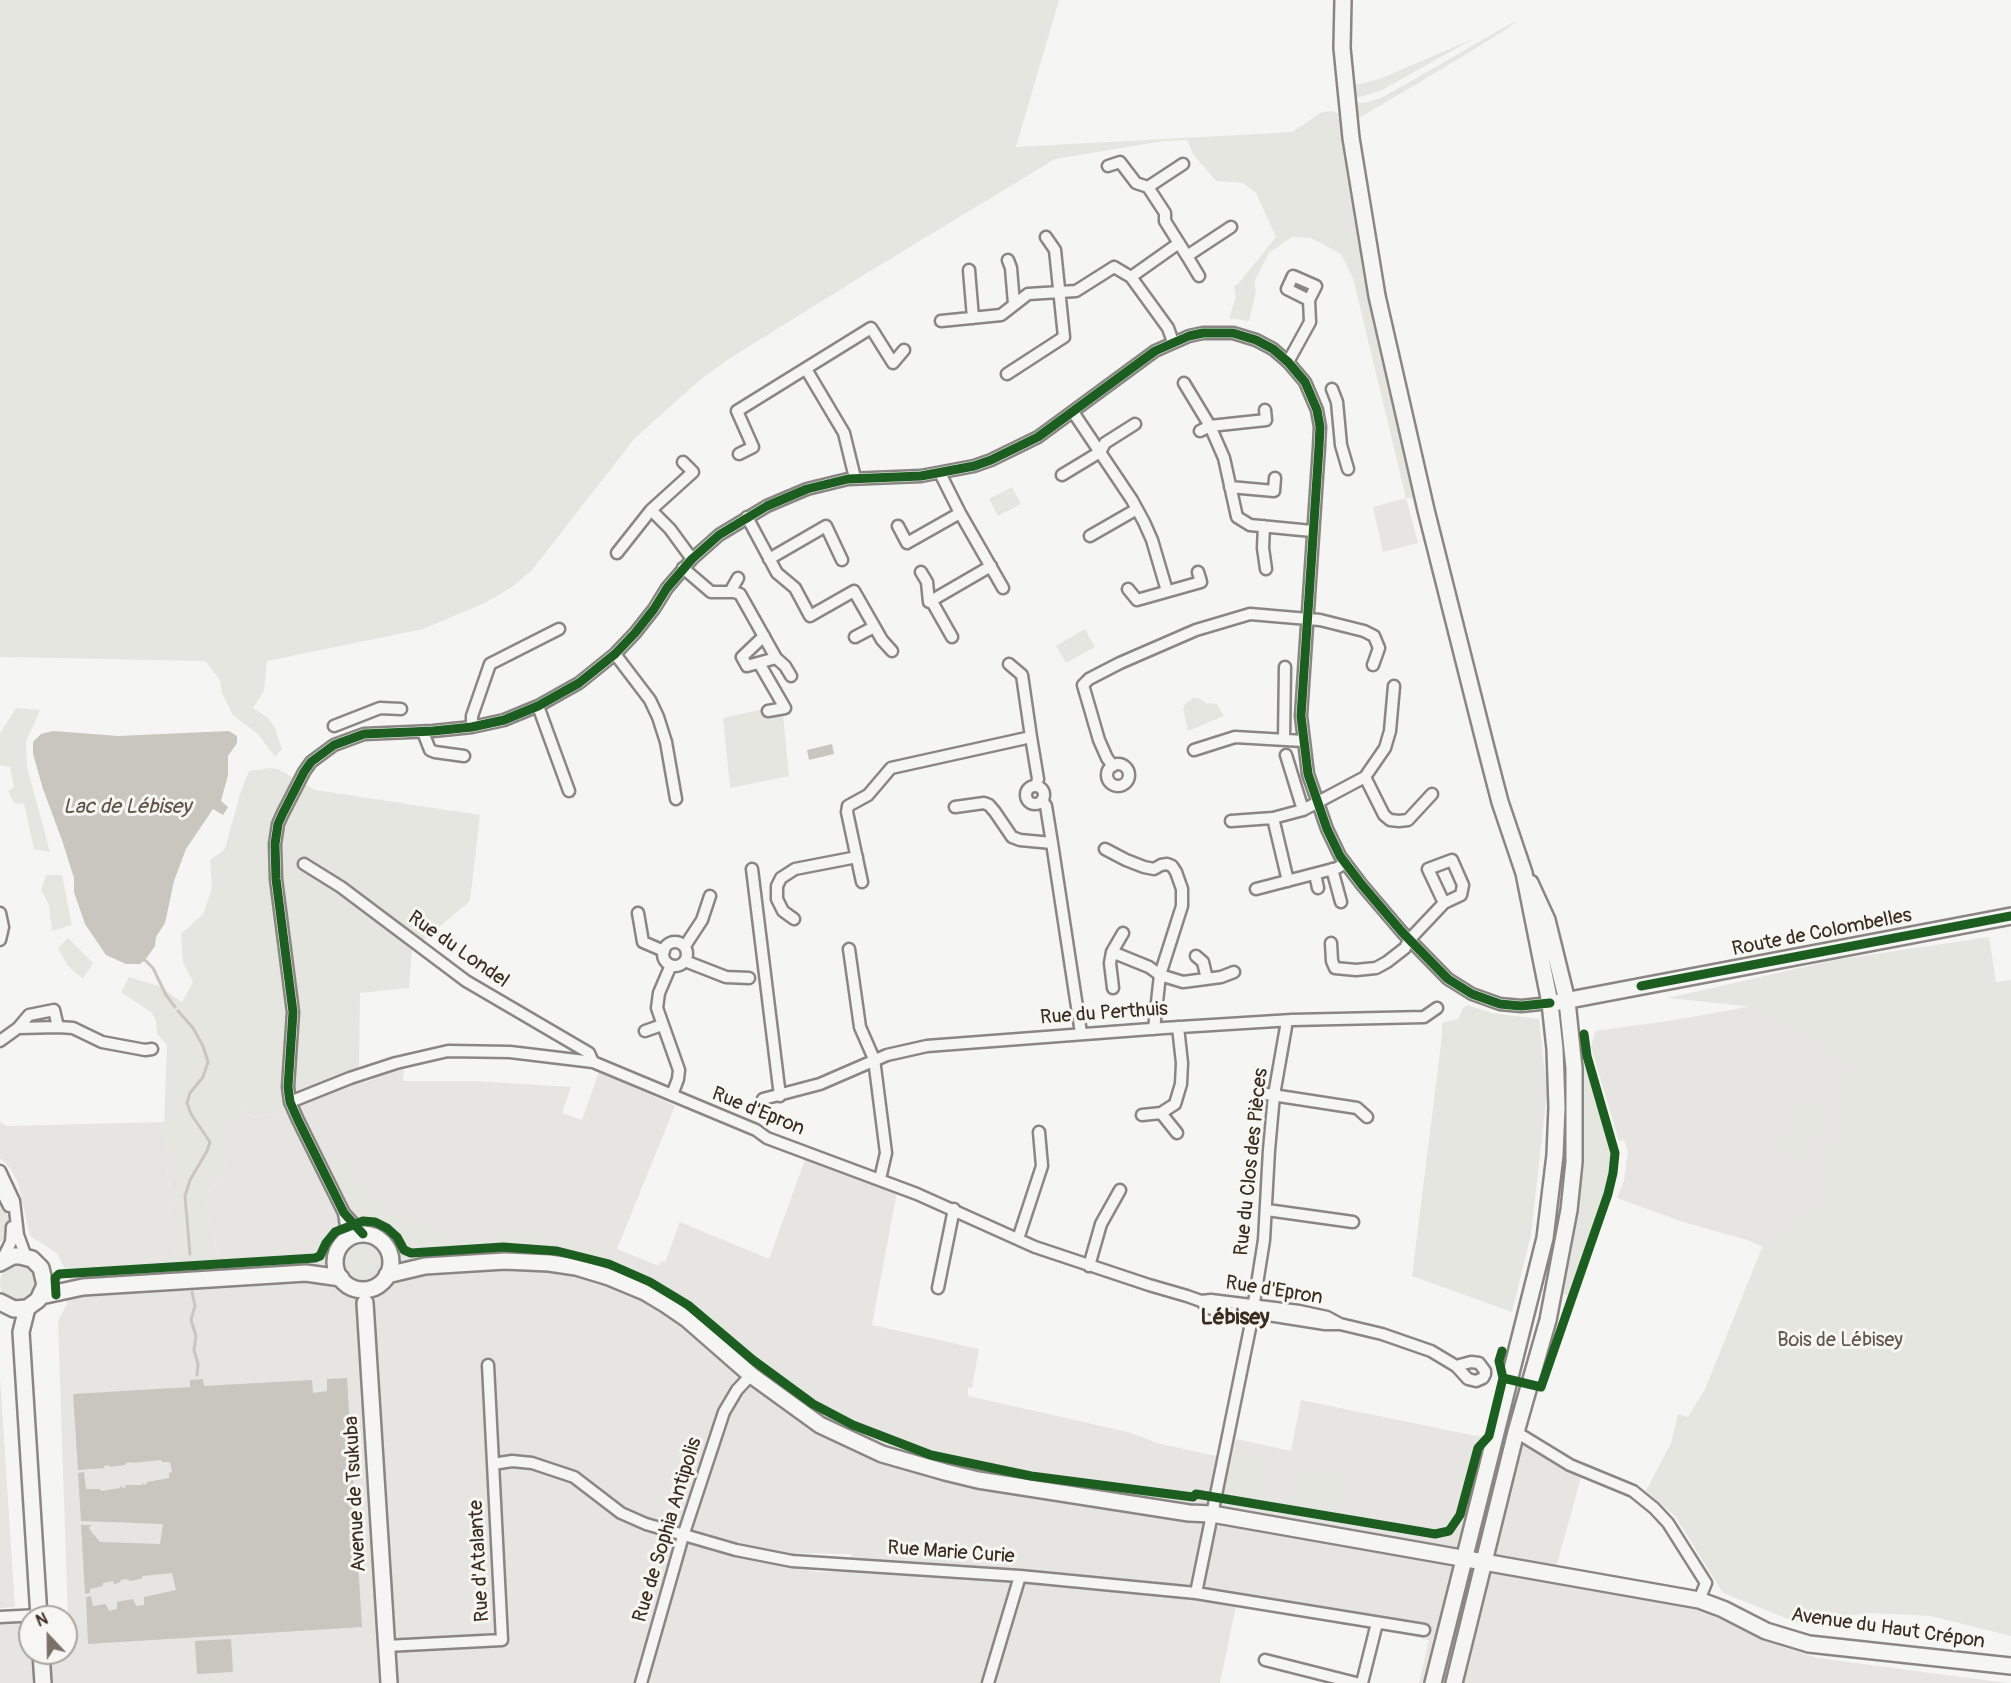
<!DOCTYPE html>
<meta charset="utf-8">
<style>
body{margin:0}
#map{position:relative;width:2011px;height:1683px;overflow:hidden;background:#f5f5f3;font-family:Pangolin,sans-serif}
canvas{display:block}
.north{position:absolute;left:18px;top:1605px;width:60px;height:60px;box-sizing:border-box;background:#f6f6f2;border:2px solid #aba49d;border-radius:50%;rotate:338deg;font-size:16px;font-weight:700;line-height:24px;text-align:center;color:#3b2a1e}
.north::after{content:'';display:block;margin:auto;width:21px;height:27px;background:#7c7169;clip-path:polygon(50% 0,100% 100%,50% 72%,0 100%)}
</style>
<div id="map">
<canvas width="2011" height="1683"></canvas>
<div class="north">N</div>
</div>
<script>
const g = document.querySelector('canvas').getContext('2d');
g.lineJoin = 'round';
function paint(path, color) { g.fillStyle = color; g.fill(path, 'evenodd'); }
const poly = rows => new Path2D(rows.map(r => 'M' + r).join(''));
function strokePath(path, color, width, dash) { g.strokeStyle = color; g.lineWidth = width; g.lineCap = dash ? 'butt' : 'round'; g.setLineDash(dash || []); g.stroke(path); }
function drawText(font, color, halo, rows, align = 'center') {
  g.font = font + ' Pangolin,sans-serif'; g.lineWidth = 6; g.setLineDash([]); g.textBaseline = 'middle'; g.strokeStyle = halo; g.fillStyle = color; for (const [text, x, y, turn = 0] of rows) {
    g.save(); g.translate(x, y); g.rotate((+turn || 0) * Math.PI / 180); g.textAlign = isNaN(turn) ? turn : align; if (halo) g.strokeText(text, 0, 0); g.fillText(text, 0, 0); g.restore();
  }
}
paint(poly([
 [1406,498,1418,543,1383,552,1373,507],
 [1872,987,1830,1274,1747,1240,1683,1222,1617,1198,1624,1180,1628,1151,1624,1140,1619,1141,1591,1047,1595,1031,1675,1020,1845,989],
 [404,1066,403,1081,475,1081,571,1087,562,1113,582,1120,599,1071,675,1106,617,1249,659,1266,661,1261,665,1262,680,1222,769,1259,806,1157,897,1191,872,1325,979,1349,972,1388,968,1387,968,1396,1128,1432,1160,1444,1231,1459,1236,1439,1291,1451,1301,1400,1471,1435,1523,1441,1582,1474,1552,1582,1690,1604,1764,1641,1818,1658,2007,1683,1419,1683,1429,1640,1318,1616,1236,1606,1220,1683,0,1683,0,1620,30,1620,30,1653,66,1653,66,1620,68,1620,58,1321,67,1304,68,1275,57,1253,30,1236,18,1183,10,1168,0,1158,0,1122,7,1126,164,1122,174,1260,218,1255,205,1202,229,1157,222,1125,241,1110,254,1117,277,1112,342,1088,363,1083],
 [795,1553,851,1554,853,1571,820,1572,790,1568],
 [0,1195,8,1216,8,1239,0,1242],
 [0,1377,15,1607,0,1608]
]), '#e7e5e2');
paint(poly([
 [0,0,1059,0,1016,147,1292,132,1322,112,1333,111,1340,115,1365,278,1377,341,1414,499,1406,498,1353,278,1341,254,1311,238,1292,237,1269,253,1254,282,1256,291,1249,321,1229,318,1236,297,1234,286,1238,284,1276,237,1256,193,1243,183,1216,181,1193,154,1187,140,1163,141,1055,159,867,273,732,357,701,379,635,438,532,570,512,587,485,603,423,629,267,661,264,691,253,708,268,718,275,728,282,749,275,757,259,735,233,715,222,693,220,680,205,661,0,657],
 [1517,20,1508,28,1465,55,1356,120,1357,103,1369,102,1385,96],
 [1475,38,1380,91,1356,98,1353,86,1382,78],
 [1012,487,1021,504,998,516,989,499],
 [1085,629,1095,647,1066,663,1056,646],
 [1193,698,1201,699,1206,703,1217,704,1224,716,1188,731,1183,709,1185,704],
 [782,705,789,776,730,788,723,718],
 [16,708,40,710,26,742,27,767,50,852,34,849,24,804,14,803,8,791,14,787,10,767,0,765,0,733],
 [270,768,278,769,315,790,480,815,470,901,412,950,409,988,360,993,359,1068,363,1083,342,1088,277,1112,254,1117,241,1110,237,1121,222,1125,229,1157,205,1202,218,1256,174,1261,164,1122,167,1045,157,1034,156,1021,152,1013,121,992,129,977,159,986,182,1002,193,982,183,963,181,934,203,914,212,888,210,860,225,849,240,794,249,771],
 [46,875,62,875,72,925,52,931,49,905,41,890],
 [1989,937,1996,982,2011,980,2011,1636,1930,1616,1868,1613,1798,1623,1723,1593,1675,1516,1646,1491,1671,1443,1678,1414,1688,1417,1705,1389,1763,1245,1816,1206,1847,1065,1755,1007,1668,998,1835,960],
 [68,938,93,963,83,979,68,966,58,948],
 [1468,1005,1492,1013,1539,1019,1547,1093,1531,1235,1512,1312,1412,1276,1442,1035,1442,1023,1458,1019,1464,1007],
 [1584,1037,1585,1057,1610,1144,1612,1170,1596,1225,1570,1296,1562,1294,1572,1249,1570,1234,1577,1038],
 [1799,1095,1830,1107,1806,1166,1775,1152],
 [344,1154,346,1156,368,1195,399,1216,420,1222,456,1238,528,1232,579,1240,607,1258,562,1247,516,1242,408,1248,393,1225,378,1217,357,1214,328,1159,333,1155],
 [366,1222,385,1228,391,1233,400,1246,402,1258,397,1255,383,1235,358,1224],
 [343,1229,331,1252,322,1261,330,1242],
 '342 1262a21 21 0 1 1 42 0a21 21 0 1 1-42 0Z',
 [519,1250,564,1254,590,1260,589,1264,537,1254,416,1261,410,1261,409,1255],
 '0 1283a18 18 0 1 1 36 0a18 18 0 1 1-36 0Z',
 [401,1275,391,1291,373,1300,375,1294,392,1278],
 [1234,1449,1272,1456,1264,1498,1225,1491],
 [1314,1468,1347,1473,1340,1510,1291,1502,1294,1483,1298,1483,1301,1469,1313,1471],
 [231,1675,231,1682,237,1683,194,1683,194,1678]
]), '#e6e6e1');
paint(poly([
 [53,731,118,736,229,731,237,736,237,743,228,756,228,775,221,801,228,807,223,815,213,809,186,849,174,881,165,923,156,937,155,946,145,960,140,964,126,964,106,955,85,924,74,892,74,878,62,840,43,789,33,754,33,742,41,734],
 [832,744,834,754,809,760,807,750],
 [347,1378,362,1627,88,1644,86,1597,91,1596,93,1606,106,1604,109,1611,117,1609,117,1602,133,1599,136,1606,144,1605,144,1597,176,1590,172,1573,143,1576,141,1579,130,1581,126,1579,121,1580,119,1583,114,1584,113,1581,103,1583,103,1586,90,1589,90,1593,85,1594,81,1525,92,1525,89,1527,90,1530,100,1542,160,1544,163,1524,81,1521,78,1473,84,1472,86,1489,100,1489,101,1491,120,1488,121,1485,122,1488,126,1487,125,1485,142,1485,142,1482,144,1485,147,1484,147,1482,169,1478,169,1473,172,1472,170,1462,162,1462,161,1460,132,1463,132,1462,126,1463,125,1465,110,1467,109,1465,104,1466,104,1468,78,1470,73,1394,190,1387,190,1380,203,1379,204,1386,312,1380,313,1393,327,1391,327,1379],
 [231,1639,233,1672,197,1674,195,1641]
]), '#c9c5bf');
strokePath(poly([
 [145,960,153,968,166,995,175,1007],
 [178,1011,193,1028,203,1046,208,1062,203,1077,190,1093,187,1103,191,1114,210,1142,207,1151,190,1180,185,1196,190,1254],
 [192,1292,195,1306,191,1320,196,1336,194,1350,198,1364,197,1375]
]), '#c9c5bf', 3);
const street = poly([
 [1108,166,1120,162,1136,183,1148,187,1165,213,1165,221,1187,256,1231,227],
 [1148,187,1183,164],
 [1187,256,1199,276],
 [1008,260,1011,268,1014,304],
 [1114,267,1131,277,1168,328,1173,342],
 [969,270,973,318],
 [1131,277,1179,243],
 [941,321,1001,315,1028,294,1076,291,1114,267],
 [1288,362,1310,322,1309,300,1287,289,1293,276,1316,286,1309,300],
 [806,369,844,433,855,478],
 [1007,374,1064,337,1055,250,1046,237],
 [1184,383,1210,426,1224,458,1237,517,1250,525,1312,531],
 [1332,389,1337,402,1341,445,1348,469],
 [1073,412,1132,500,1144,522,1152,540,1167,591],
 [1200,431,1210,426,1266,420,1265,410],
 [739,454,753,447,737,411,871,328,893,363,904,350],
 [940,473,960,513,1003,588],
 [1062,475,1100,452,1105,443,1135,424],
 [1230,487,1274,491,1275,478],
 [651,510,670,529,692,559],
 [747,517,777,573,795,588,810,616,854,591,882,640,892,651],
 [898,526,907,543,960,513],
 [1264,526,1263,548,1266,569],
 [1090,536,1137,509],
 [617,553,651,510,693,472,683,462],
 [769,559,826,526,842,560],
 [683,568,711,592,734,592,740,594,776,658,747,666,742,657,764,636],
 [921,572,927,582,929,602,991,566],
 [1128,589,1137,600,1201,582,1198,572],
 [730,592,738,578],
 [931,600,952,637],
 [855,637,874,627],
 [615,654,650,700,658,717,666,742,676,799],
 [776,658,785,666,791,676],
 [759,663,785,708,768,711],
 [538,706,569,791],
 [334,726,380,708,401,709],
 [472,727,472,716,490,664,559,629],
 [423,732,430,750,435,752,464,756],
 [1031,737,1038,779,1036,786],
 [1284,740,1285,667],
 [1194,750,1235,737,1303,741],
 [1286,755,1303,810],
 '1107 775a11 11 0 1 1 22 0a11 11 0 1 1-22 0Z',
 [1113,766,1107,758,1099,740,1083,685,1089,679,1120,663,1196,630,1250,614,1320,620,1364,631,1374,636,1379,648,1373,665],
 [1365,777,1384,815,1390,820,1399,821,1408,820,1432,794],
 '1026 795a9 9 0 1 1 18 0a9 9 0 1 1-18 0Z',
 [1042,800,1046,806,1052,843,1081,1033],
 [955,807,984,803,989,805,995,812,1012,837,1020,840,1052,843],
 [1273,818,1288,881],
 [1231,821,1273,818,1303,810,1365,777,1385,748,1390,731,1394,686],
 [1105,849,1126,860,1144,867,1154,869,1161,865,1167,864,1172,866,1176,872,1182,889,1182,906,1160,975,1154,1029],
 [304,864,341,887,466,981,589,1053,593,1062],
 [752,869,780,1096],
 [1332,869,1341,902],
 [1315,874,1318,888],
 [862,882,847,812,848,806,868,795,891,768,1031,737,1022,675,1009,664],
 [1256,889,1337,868,1345,863],
 [0,913,3,927,0,940],
 [638,913,643,942,664,951],
 [794,919,783,911,777,899,777,886,781,878,795,869,857,857],
 '663 954a12 12 0 1 1 24 0a12 12 0 1 1-24 0Z',
 [1331,943,1332,961,1335,968,1356,970,1376,968,1387,962,1405,948,1409,940,1444,903,1461,895,1463,885,1452,860,1428,869,1444,903],
 [685,946,702,920,710,896],
 [849,949,860,1027,874,1059,886,1153,880,1179],
 [1112,952,1123,933],
 [1196,956,1203,962,1207,979],
 [685,961,726,977,749,978],
 [671,965,659,993,657,1008,679,1070,678,1079,672,1095],
 [1113,988,1110,963,1112,952,1149,967,1160,975,1183,982,1221,977,1234,972],
 [18,1028,58,1027],
 [645,1031,662,1025],
 [0,1041,18,1028,29,1015,54,1010,58,1027,73,1028,102,1042,145,1050,152,1049],
 [1266,1094,1357,1108,1367,1117],
 [763,1099,820,1084,887,1055,927,1046,1164,1028,1292,1020,1424,1017,1437,1008],
 [290,1102,350,1078,396,1063,448,1051,510,1052,593,1062,756,1130,767,1138,917,1194,1035,1247,1149,1285,1187,1296,1201,1301,1208,1308,1229,1313,1262,1314,1325,1324,1340,1324,1382,1334,1431,1351,1456,1366,1468,1379,1476,1381,1483,1378,1485,1374,1485,1371,1479,1363,1471,1362,1456,1366],
 [1161,1113,1177,1133],
 [1142,1115,1161,1113,1175,1104,1181,1084,1182,1063,1178,1027],
 [0,1171,14,1201,18,1235,26,1257],
 [0,1188,9,1206],
 [1267,1210,1353,1222],
 [363,1234,344,1213,298,1120,290,1102,288,1087,293,1012,276,879,275,844,278,824,283,813,304,772,311,762,334,745,364,734,433,731,472,727,504,720,538,706,579,683,615,654,635,633,654,609,667,588,692,559,719,535,767,506,807,489,848,479,921,476,974,466,991,460,1038,437,1155,351,1189,336,1203,333,1233,333,1256,340,1273,349,1288,362,1305,382,1317,410,1320,427,1319,447,1301,716,1308,774,1327,829,1340,856,1362,885,1402,932,1448,979,1472,994,1500,1004,1521,1006,1550,1003],
 [1018,1239,1042,1166,1039,1132],
 [343,1242,346,1226,344,1213],
 [1,1262,11,1242,12,1227],
 [1089,1266,1101,1224,1120,1190],
 [938,1288,954,1209],
 [1201,1301,1211,1300,1299,1311,1327,1317,1340,1324],
 [1516,1432,1570,1465,1633,1491,1654,1508,1668,1523,1706,1583,1699,1600],
 [493,1464,512,1461,532,1463,574,1477,621,1513,646,1524,736,1550,792,1561,1020,1576,1196,1593,1424,1630],
 [1196,1593,1250,1328,1264,1240,1269,1150,1274,1095,1287,1021],
 [0,1617,39,1615],
 [386,1646,502,1640,488,1365],
 [1265,1660,1356,1683],
 [641,1683,683,1536,724,1412,737,1390,751,1375],
 [988,1683,1020,1576],
 [1362,1683,1377,1623]
]);
const secondary = poly([
 [1343,0,1342,48,1351,138,1377,296,1426,510,1486,748,1500,802,1524,873,1550,1003,1555,1049,1557,1107,1555,1155,1545,1238,1433,1683],
 [1559,1002,2011,916],
 '335 1262a28 28 0 1 1 56 0a28 28 0 1 1-56 0Z',
 [0,1263,13,1256,20,1256,32,1259,41,1268,45,1285,38,1300,27,1308,14,1309,0,1302],
 [387,1275,425,1266,505,1261,549,1263,576,1267,609,1277,645,1292,665,1304,687,1319,751,1375,820,1425,882,1454,945,1472,978,1480,1189,1513,1212,1514,1699,1600,1723,1609,1766,1631,1809,1644,2011,1666],
 [41,1296,83,1287,306,1273,341,1278],
 [365,1303,389,1683],
 [27,1308,21,1332,39,1617],
 [41,1653,43,1683],
 [1454,1683,1516,1432,1548,1320,1569,1210,1574,1162,1574,1068,1567,1001,1547,920,1530,883]
]);
strokePath(street, '#8a8683', 15);
strokePath(secondary, '#8a8683', 20);
strokePath(street, '#f5f5f3', 10);
strokePath(secondary, '#f5f5f3', 15);
strokePath(poly([
 [1641,986,2011,916],
 [363,1234,344,1213,298,1120,290,1102,288,1087,293,1012,276,879,275,844,278,824,283,813,304,772,311,762,334,745,364,734,433,731,472,727,504,720,538,706,579,683,615,654,635,633,654,609,667,588,692,559,719,535,767,506,807,489,848,479,921,476,974,466,991,460,1038,437,1155,351,1189,336,1203,333,1233,333,1256,340,1273,349,1288,362,1305,382,1317,410,1320,427,1319,447,1301,716,1308,774,1327,829,1340,856,1362,885,1402,932,1448,979,1472,994,1500,1004,1521,1006,1550,1003],
 [56,1295,55,1278,59,1274,315,1258,320,1256,326,1243,335,1232,363,1221,375,1222,387,1228,397,1237,404,1250,411,1253,503,1247,557,1251,609,1264,650,1282,688,1305,753,1360,813,1404,853,1425,931,1455,1031,1476,1193,1497,1196,1494,1435,1534,1449,1531,1460,1515,1478,1448,1489,1436,1503,1378,1499,1361,1502,1351],
 [1503,1378,1541,1387,1608,1194,1613,1173,1615,1153,1587,1056,1584,1034]
]), '#1b5e20', 9);
drawText('20px', '#3b2a1e', '#f6f6f2', [
 ["Route de Colombelles",1822,933,-11],
 ["Rue du Londel",458,950,35],
 ["Rue du Perthuis",1104,1014,-4],
 ["Rue d'Epron",758,1112,22],
 ["Rue du Clos des Pièces",1252,1162,-84],
 ["Rue d'Epron",1274,1291,9],
 ["Avenue de Tsukuba",356,1494,-93],
 ["Rue de Sophia Antipolis",668,1530,-73],
 ["Rue Marie Curie",951,1553,4],
 ["Rue d'Atalante",480,1561,-93],
 ["Avenue du Haut Crépon",1888,1629,8]
]);
drawText('20px', '#63564b', '#f6f6f2', [
 ["Bois de Lébisey",1840,1341]
]);
drawText('italic 21px', '#605248', '#f6f6f2', [
 ["Lac de Lébisey",127,808]
]);
drawText('bold 22px', '#3b2a1e', '#f6f6f2', [
 ["Lébisey",1235,1318]
]);
</script>
